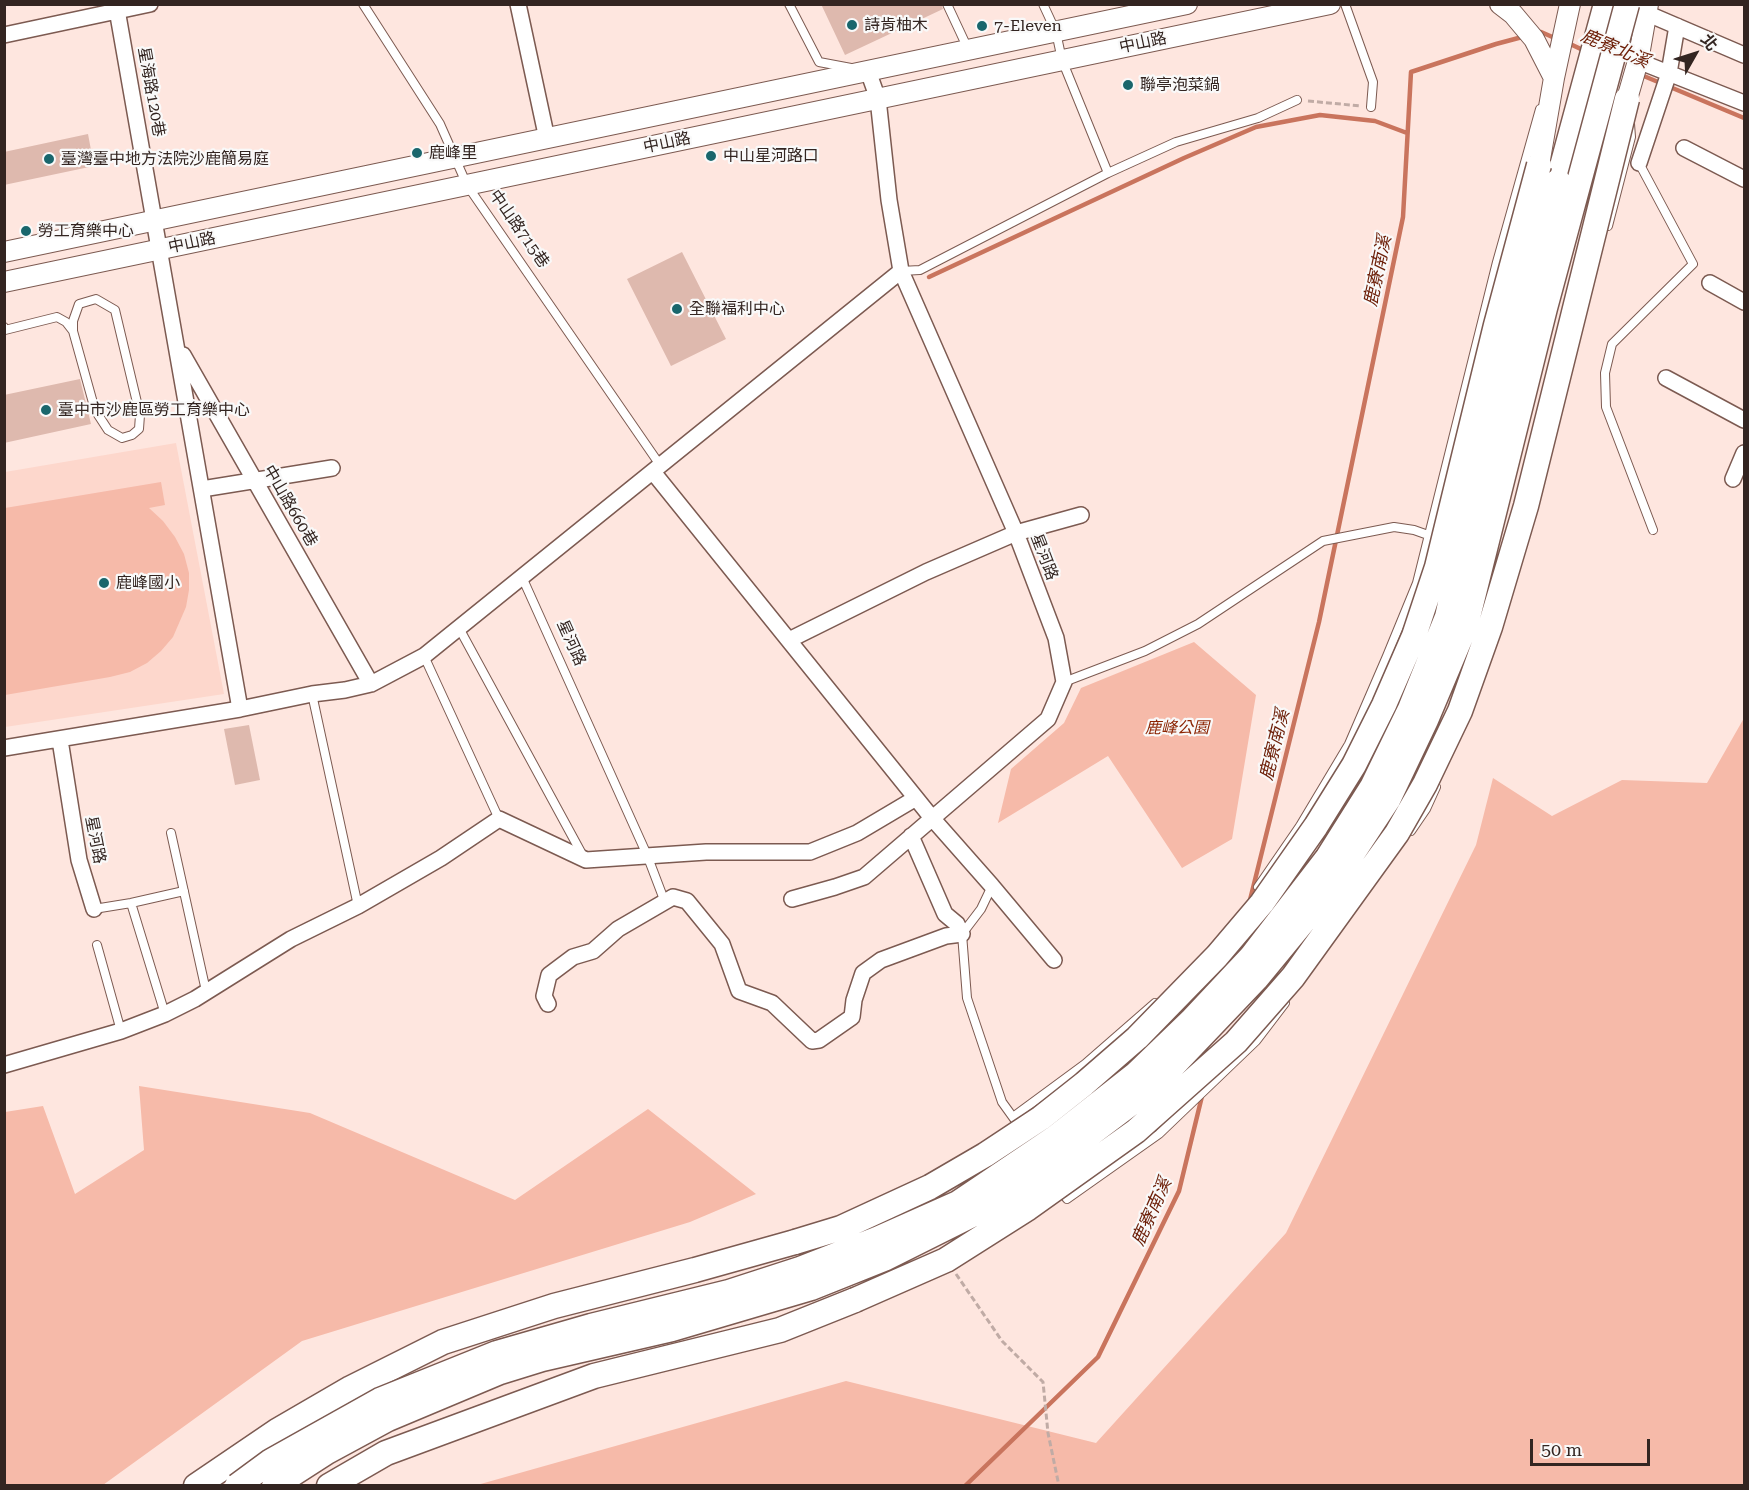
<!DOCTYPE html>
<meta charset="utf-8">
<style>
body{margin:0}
#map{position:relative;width:1749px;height:1490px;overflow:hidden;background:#fee6df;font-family:"Roboto Serif","Noto Sans TC",serif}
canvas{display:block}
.frame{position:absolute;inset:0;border:6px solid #332521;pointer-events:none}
.north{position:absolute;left:1665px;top:24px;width:60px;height:60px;-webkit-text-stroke:4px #f9f9f9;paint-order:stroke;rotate:51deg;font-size:16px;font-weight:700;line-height:24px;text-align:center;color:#332521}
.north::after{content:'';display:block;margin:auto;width:21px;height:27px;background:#332521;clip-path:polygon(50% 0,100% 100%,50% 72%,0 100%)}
.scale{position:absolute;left:1530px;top:1439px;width:120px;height:27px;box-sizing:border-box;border:3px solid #332521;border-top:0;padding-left:8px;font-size:18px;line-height:21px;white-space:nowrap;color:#332521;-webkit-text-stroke:4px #f9f9f9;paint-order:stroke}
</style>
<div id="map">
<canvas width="1749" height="1490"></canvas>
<div class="frame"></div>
<div class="north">北</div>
<div class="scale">50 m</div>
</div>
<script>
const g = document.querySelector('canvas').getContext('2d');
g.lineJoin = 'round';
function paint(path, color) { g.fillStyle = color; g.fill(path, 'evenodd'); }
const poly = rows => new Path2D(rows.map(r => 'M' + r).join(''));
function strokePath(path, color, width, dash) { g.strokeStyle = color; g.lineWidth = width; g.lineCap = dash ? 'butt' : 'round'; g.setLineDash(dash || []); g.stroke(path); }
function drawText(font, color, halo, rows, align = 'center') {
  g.font = font + ' "Roboto Serif","Noto Sans TC",serif'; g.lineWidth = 4.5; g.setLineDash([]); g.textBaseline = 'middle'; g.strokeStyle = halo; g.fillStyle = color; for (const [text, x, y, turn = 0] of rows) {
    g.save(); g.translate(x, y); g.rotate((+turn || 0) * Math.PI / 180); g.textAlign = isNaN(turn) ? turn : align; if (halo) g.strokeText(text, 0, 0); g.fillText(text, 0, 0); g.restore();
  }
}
paint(poly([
 [176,443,224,694,5,727,5,472]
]), '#fdd7cc');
paint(poly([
 [161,482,165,505,149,508,163,521,175,537,184,554,189,573,189,590,186,607,173,637,161,651,147,663,130,672,110,677,5,695,5,508],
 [1194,642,1256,695,1232,839,1182,868,1108,756,998,823,1011,769,1064,723,1081,688],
 [1744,718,1744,1485,477,1485,846,1381,1096,1443,1286,1233,1476,845,1493,778,1552,816,1622,780,1707,783],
 [139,1086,310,1113,515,1200,648,1109,756,1194,690,1222,302,1341,103,1485,5,1485,5,1112,43,1106,75,1194,144,1150]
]), '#f6baa9');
strokePath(poly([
 [1537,33,1541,32,1557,39],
 [1568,43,1585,51],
 [1639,74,1744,118],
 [929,277,1184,158,1256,127,1320,115,1375,121,1407,133],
 [1250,900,1319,622,1403,217,1411,72,1496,44,1526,36],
 [965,1486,1098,1357,1179,1191,1203,1092]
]), '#c9745d', 4.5);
paint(poly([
 [821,4,941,4,943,9,845,55],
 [88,134,94,166,4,185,4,152],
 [682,252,726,339,671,366,627,279],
 [80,379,91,424,4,443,4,395],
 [249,725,260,780,235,785,224,729]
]), '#deb9ae');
const service = poly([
 [363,4,440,124,467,185,660,465],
 [789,4,819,62,851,68],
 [947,4,968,49],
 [1345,4,1373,82,1371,107],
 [1639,163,1693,264,1612,344,1605,373,1606,407,1653,530],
 [1108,173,1176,142,1258,118,1297,100],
 [1608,226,1631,137,1630,124],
 [901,271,920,270,1108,173,1062,60,1056,32,1043,4],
 [4,327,5,330,57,317,66,322,73,331,95,410,108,430,122,438,132,435,139,429,140,415,115,310,96,299,79,304,73,321,73,331],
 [522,577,647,855,663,897,668,897],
 [459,628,583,856],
 [424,656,499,819],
 [1064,682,1145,651,1198,624,1323,541,1394,527,1414,530,1428,535],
 [312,694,358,906],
 [1411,831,1426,809,1436,787],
 [171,833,206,991],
 [992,886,981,909,962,934,967,998,1002,1102,1020,1127],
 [1258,887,1300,826,1349,744,1387,656,1417,583,1497,262,1540,109],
 [131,903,165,1014],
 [94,909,131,903,184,891],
 [97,945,121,1031],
 [1013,1117,1085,1064,1155,1003],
 [1059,1188,1067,1199,1159,1134,1256,1041,1285,1003]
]);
const minor = poly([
 [116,4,240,709],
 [518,4,547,139],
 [1646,13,1744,55],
 [4,35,150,4],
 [1638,61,1744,103],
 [1684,148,1744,179],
 [1639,163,1669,73,1677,26],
 [1710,283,1744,302],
 [183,355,371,684],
 [1666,378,1744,420],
 [653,472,932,818,992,886,1054,960],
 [1733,479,1744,453],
 [202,489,332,468],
 [789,640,926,572,1016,533,1081,515],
 [60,740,79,860,94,909],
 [4,748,240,709,312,694,345,690,371,684,424,656,901,271],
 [792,899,835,887,864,877,1048,719,1064,682,1056,638,1016,533,901,271,889,200,878,99,868,71],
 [548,1004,544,996,549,975,573,957,593,951,618,929,673,897,687,901,722,944,739,991,772,1003,812,1041,819,1040,852,1017,854,1000,863,973,881,960,946,936,962,934,957,924,945,914,911,836],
 [4,1065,121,1031,165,1014,195,999,291,939,358,906,441,858,499,819,586,860,706,852,810,852,857,833,916,798]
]);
const tertiary = poly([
 [1500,4,1513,14,1534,39,1554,78],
 [1627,99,1638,61,1648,4],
 [1539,165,1554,78,1570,4],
 [4,252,1187,4],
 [4,282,1330,4]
]);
const primary = poly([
 [1558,181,1606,4],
 [196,1486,277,1431,351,1388,443,1342,554,1306,695,1270,795,1242],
 [329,1486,386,1453,594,1376,780,1330,855,1300]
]);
strokePath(service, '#7c5a51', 10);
strokePath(minor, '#7c5a51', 18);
strokePath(tertiary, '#7c5a51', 22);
strokePath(primary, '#7c5a51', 27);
strokePath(poly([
 [1308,101,1361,106],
 [956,1274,1002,1341,1043,1382,1048,1433,1059,1486]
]), '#c0aba5', 3, [6, 3]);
strokePath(service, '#fff', 8);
strokePath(minor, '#fff', 15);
strokePath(tertiary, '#fff', 20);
strokePath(primary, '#fff', 24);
const primaryBridge = poly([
 [795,1242,841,1228,930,1187,985,1155,1041,1118,1084,1084,1137,1038,1217,956,1262,903,1316,826,1354,765,1384,705,1414,636,1437,567,1496,325,1539,165],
 [855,1300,946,1260,1028,1208,1136,1131,1236,1042,1293,977,1397,833,1425,784,1460,711,1490,627,1526,506,1627,99],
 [237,1486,271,1461,380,1400,497,1353,591,1326,729,1292,800,1269,877,1239,958,1203,1056,1137,1136,1074,1191,1021,1251,957,1328,857,1372,787,1410,709,1447,617,1461,554,1558,181],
 [274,1486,327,1452,388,1419,500,1372,542,1359,672,1329,811,1288,886,1258,988,1207,1084,1139,1153,1087,1256,979,1326,894,1388,800,1426,720,1466,625,1545,308,1627,4]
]);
strokePath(primaryBridge, '#7c5a51', 27, []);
strokePath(primaryBridge, '#fff', 24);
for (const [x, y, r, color] of [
 [852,25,6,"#19666c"],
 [982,26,6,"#19666c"],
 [1128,85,6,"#19666c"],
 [417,153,6,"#19666c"],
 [711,156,6,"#19666c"],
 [49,159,6,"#19666c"],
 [26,231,6,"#19666c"],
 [677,309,6,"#19666c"],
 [46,410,6,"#19666c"],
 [104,583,6,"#19666c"]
]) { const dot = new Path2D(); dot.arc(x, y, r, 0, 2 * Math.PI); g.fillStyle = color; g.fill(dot); strokePath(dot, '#f9f9f9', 2); }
drawText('16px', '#332521', '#f9f9f9', [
 ["詩肯柚木",864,25],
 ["7-Eleven",994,26],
 ["聯亭泡菜鍋",1140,85],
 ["鹿峰里",429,153],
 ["中山星河路口",723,156],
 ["臺灣臺中地方法院沙鹿簡易庭",61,159],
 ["勞工育樂中心",38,231],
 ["全聯福利中心",689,309],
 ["臺中市沙鹿區勞工育樂中心",58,410],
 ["鹿峰國小",116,583]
], 'left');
drawText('16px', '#332521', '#f9f9f9', [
 ["中山路",1143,43,-12],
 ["星海路120巷",151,92,80],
 ["中山路",667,143,-12],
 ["中山路715巷",519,229,55],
 ["中山路",192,243,-12],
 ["中山路660巷",290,506,60],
 ["星河路",1044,557,69],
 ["星河路",571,643,66],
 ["星河路",95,840,79]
]);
drawText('italic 16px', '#8c2503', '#f9f9f9', [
 ["鹿峰公園",1177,728]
]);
drawText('italic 18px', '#6c1e07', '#f9f9f9', [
 ["鹿寮北溪",1615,49,23],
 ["鹿寮南溪",1378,271,-78],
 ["鹿寮南溪",1275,745,-76],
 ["鹿寮南溪",1152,1212,-66]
]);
</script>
